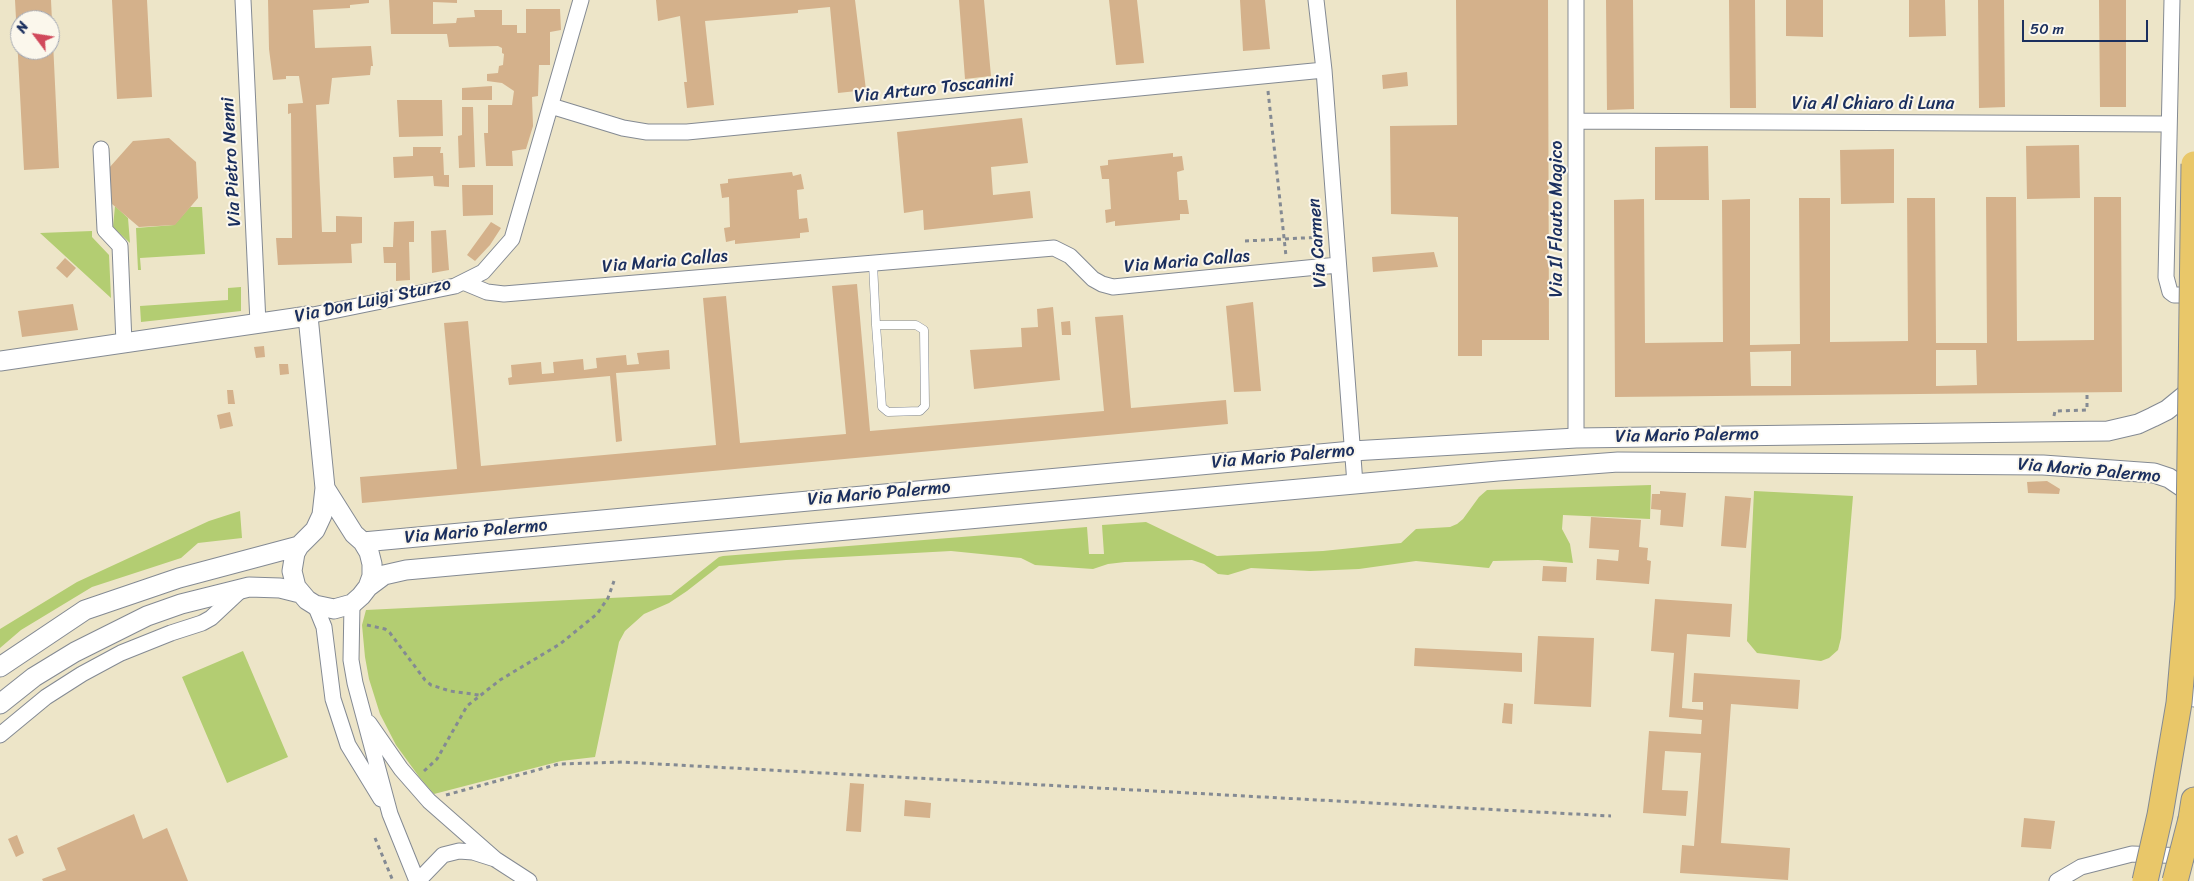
<!DOCTYPE html>
<style>
body{margin:0}
#map{position:relative;width:2194px;height:881px;overflow:hidden;background:#ede5c8;font-family:Sriracha,sans-serif}
canvas{display:block}
.north{position:absolute;left:10px;top:10px;width:50px;height:50px;box-sizing:border-box;background:#fbf7ec;border:1px solid #a1a7b3;border-radius:50%;rotate:301deg;font-size:14px;font-weight:700;line-height:20px;text-align:center;color:#1b2f5e}
.north::after{content:'';display:block;margin:auto;width:18px;height:22px;background:#d1495b;clip-path:polygon(50% 0,100% 100%,50% 72%,0 100%)}
.scale{position:absolute;left:2022px;top:20px;width:126px;height:22px;box-sizing:border-box;border:2px solid #1b2f5e;border-top:0;padding-left:6px;font-size:15px;line-height:18px;white-space:nowrap;color:#1b2f5e;-webkit-text-stroke:4px #fbf7ec;paint-order:stroke}
</style>
<div id="map">
<canvas width="2194" height="881"></canvas>
<div class="north">N</div>
<div class="scale">50 m</div>
</div>
<script>
const g = document.querySelector('canvas').getContext('2d');
g.lineJoin = 'round';
function paint(path, color) { g.fillStyle = color; g.fill(path, 'evenodd'); }
const poly = rows => new Path2D(rows.map(r => 'M' + r).join(''));
function strokePath(path, color, width, dash) { g.strokeStyle = color; g.lineWidth = width; g.lineCap = dash ? 'butt' : 'round'; g.setLineDash(dash || []); g.stroke(path); }
function drawText(font, color, halo, rows, align = 'center') {
  g.font = font + ' Sriracha,sans-serif'; g.lineWidth = 4; g.setLineDash([]); g.textBaseline = 'middle'; g.strokeStyle = halo; g.fillStyle = color; for (const [text, x, y, turn = 0] of rows) {
    g.save(); g.translate(x, y); g.rotate((+turn || 0) * Math.PI / 180); g.textAlign = isNaN(turn) ? turn : align; if (halo) g.strokeText(text, 0, 0); g.fillText(text, 0, 0); g.restore();
  }
}
paint(poly([
 [115,206,128,218,130,243,113,227],
 [190,207,202,207,205,254,140,258,141,270,138,270,136,228,174,225],
 [92,231,92,237,109,255,111,298,40,233],
 [241,287,241,311,141,322,140,306,228,300,228,288],
 [1651,485,1650,519,1563,515,1562,529,1570,544,1573,563,1538,560,1493,561,1489,568,1416,561,1359,569,1310,571,1251,568,1228,575,1218,574,1204,564,1192,560,1125,562,1108,564,1093,569,1035,565,1021,558,951,551,786,560,719,566,687,591,669,603,644,614,625,631,619,642,595,757,561,761,434,794,420,778,396,745,380,714,369,679,365,657,362,625,366,610,671,595,719,557,723,556,1087,527,1089,554,1104,554,1102,525,1146,522,1217,556,1323,551,1401,543,1416,529,1450,527,1457,524,1463,519,1479,497,1487,490],
 [1754,491,1853,496,1841,638,1838,650,1829,658,1821,661,1757,653,1747,641],
 [240,511,242,538,198,543,181,558,92,587,21,630,0,648,0,629,77,582,209,521],
 [243,651,288,757,227,783,182,677]
]), '#b3cd72');
paint(poly([
 [15,0,51,0,59,168,24,170],
 [20,20,50,20,50,50,20,50],
 [112,0,147,0,152,97,117,99],
 [268,0,369,0,369,3,350,5,350,8,313,10,315,48,371,46,373,66,371,66,370,75,332,78,329,104,316,105,322,232,336,232,336,216,362,217,362,243,351,244,352,263,278,265,276,238,292,238,291,113,288,114,288,104,303,103,299,76,286,76,286,79,273,80,269,49],
 [389,0,457,0,457,3,433,2,433,24,456,23,457,18,475,17,474,10,502,10,502,25,517,25,517,33,526,33,526,9,560,9,561,30,550,32,550,65,539,65,538,96,532,97,533,126,526,149,512,151,513,166,486,166,484,133,488,133,488,105,512,105,514,91,502,83,487,81,487,74,498,73,499,66,503,65,504,54,502,53,502,48,498,46,449,47,447,34,391,34],
 [656,0,855,0,866,90,838,93,830,7,798,10,798,13,705,21,714,105,687,108,684,82,687,82,680,16,658,21],
 [959,0,984,0,991,76,965,79],
 [1109,0,1137,0,1144,63,1116,65],
 [1240,0,1265,0,1270,49,1243,51],
 [1456,0,1548,0,1549,340,1482,340,1482,356,1458,356,1458,217,1391,214,1390,126,1457,125],
 [1606,0,1633,0,1634,109,1607,110],
 [1729,0,1755,0,1756,108,1730,108],
 [1786,0,1823,0,1823,37,1786,36],
 [1909,0,1945,0,1946,36,1909,37],
 [1978,0,2004,0,2005,107,1979,108],
 [2099,0,2126,0,2126,107,2100,107],
 [1407,72,1408,86,1383,89,1382,75],
 [492,86,492,100,462,100,462,88],
 [397,100,442,100,443,136,399,137],
 [462,107,473,107,475,167,459,168,458,136,462,135],
 [1022,118,1028,163,991,167,993,195,1030,191,1033,218,924,230,923,210,904,213,897,132],
 [169,138,196,162,198,198,175,225,139,227,112,204,109,168,133,141],
 [2079,145,2080,198,2027,199,2026,146],
 [1708,146,1709,200,1655,200,1655,147],
 [413,147,441,147,440,153,443,153,444,175,449,175,449,187,434,186,433,176,394,178,393,157,413,156],
 [1894,149,1894,203,1841,204,1840,150],
 [1173,153,1173,157,1182,156,1184,170,1177,172,1179,200,1187,200,1189,214,1180,214,1180,220,1115,226,1115,221,1106,223,1105,210,1111,209,1109,179,1102,179,1100,166,1108,165,1108,160],
 [792,172,793,176,801,174,804,189,797,190,799,219,807,218,809,232,800,233,800,238,735,244,735,240,726,242,724,228,730,227,729,197,722,198,720,184,728,183,728,179],
 [462,185,493,185,493,215,463,216],
 [1986,197,2016,197,2017,341,2094,340,2094,197,2121,197,2122,392,1615,397,1614,200,1644,199,1645,343,1723,342,1722,200,1750,199,1750,345,1800,344,1799,198,1830,198,1830,342,1908,341,1907,198,1935,198,1936,343,1987,343],
 [1936,350,1976,350,1977,385,1936,386],
 [1791,351,1791,386,1751,386,1750,352],
 [414,221,414,242,409,242,410,280,396,281,396,263,384,263,383,247,393,247,394,222],
 [491,222,501,228,490,245,475,261,467,255],
 [446,230,449,270,432,273,431,231],
 [1434,252,1438,267,1373,272,1372,257],
 [65,258,76,268,67,278,56,268],
 [857,284,870,431,1104,411,1095,317,1123,315,1131,408,1226,400,1228,424,362,503,360,477,457,469,444,323,468,321,481,466,716,445,703,298,726,296,740,443,846,434,832,286],
 [1253,302,1261,391,1234,392,1226,306],
 [73,304,78,330,22,337,18,311],
 [1053,307,1060,380,974,389,970,350,1022,347,1021,328,1038,327,1037,309],
 [1070,321,1071,335,1062,335,1061,322],
 [264,346,265,357,256,358,254,347],
 [669,350,670,369,616,373,622,441,616,442,610,376,509,385,508,378,512,377,511,365,541,362,542,374,554,373,553,362,583,359,584,370,597,368,596,358,626,355,627,365,639,364,637,353],
 [279,364,288,364,289,374,280,375],
 [227,390,233,390,235,404,228,404],
 [230,412,233,426,220,429,217,415],
 [2047,481,2060,489,2059,494,2028,493,2027,482],
 [1660,491,1686,493,1683,527,1660,525,1661,510,1651,509,1652,494,1660,494],
 [1725,496,1751,498,1746,548,1721,546],
 [1591,517,1641,520,1639,547,1648,548,1647,560,1651,561,1649,584,1596,580,1597,559,1618,561,1619,550,1589,548],
 [1543,566,1567,567,1566,582,1542,581],
 [1655,599,1732,604,1730,637,1687,634,1682,708,1703,710,1703,702,1692,702,1694,673,1800,680,1798,709,1731,704,1721,843,1790,848,1788,880,1680,873,1682,845,1694,846,1701,753,1665,751,1662,790,1688,791,1686,816,1643,813,1649,731,1701,734,1702,720,1669,717,1674,653,1651,651],
 [1538,636,1594,638,1591,707,1534,704],
 [1415,648,1522,653,1522,672,1414,666],
 [1504,703,1513,704,1512,724,1502,723],
 [850,783,864,784,861,832,846,831],
 [905,800,931,803,930,818,904,816],
 [134,814,143,839,167,828,188,881,43,881,42,879,66,870,57,848],
 [2024,818,2055,821,2051,849,2021,847],
 [17,835,24,853,16,857,8,839]
]), '#d4b18b');
const service = poly([
 [873,264,876,325,882,407,888,412,920,411,925,406,924,330,916,325,876,325]
]);
const minor = poly([
 [243,0,258,323],
 [1316,0,1324,70,1355,484],
 [2172,0,2166,277,2170,292,2174,295,2194,295],
 [551,106,623,128,647,132,687,132,1324,70],
 [1576,121,2169,124],
 [101,149,105,230,120,246,124,343],
 [463,282,487,292,504,294,1054,248,1070,256,1093,279,1102,284,1113,287,1338,265],
 [308,316,455,286,483,272,512,239,581,0],
 [1576,438,1576,0],
 [352,604,351,660,355,683,390,814,417,881],
 [315,605,324,627,333,699,348,745,381,799],
 [369,723,401,769,429,801,495,859],
 [0,735,46,697,82,674,121,653,171,633,202,623,211,618,242,589],
 [418,881,443,855,459,851,473,852,495,859,529,881],
 [2057,881,2081,867,2132,854,2188,856]
]);
const tertiary = poly([
 [0,361,308,316,325,488,322,515,315,530,299,546,295,553,292,571,296,587,307,600,315,605,334,609,352,604,361,596,368,587,372,576,372,564,369,552,363,542,354,534,325,488],
 [363,542,1352,451,1576,438,2108,431,2138,424,2153,417,2167,410,2194,388],
 [368,587,384,575,406,570,1498,471,1618,462,2043,465,2154,473,2169,478,2194,495],
 [2190,665,2190,677,2194,697],
 [0,667,85,610,179,578,299,546],
 [0,704,34,677,75,652,147,616,181,604,249,587,280,588,300,593]
]);
const trunk = poly([
 [2191,819,2194,800]
]);
strokePath(service, '#848a93', 9);
strokePath(minor, '#848a93', 17);
strokePath(tertiary, '#848a93', 21);
strokePath(trunk, '#848a93', 27);
strokePath(poly([
 [1268,91,1286,256],
 [1245,241,1322,237],
 [2054,416,2055,411,2087,410,2087,392],
 [367,625,385,629,390,633,425,680,431,685,450,691,479,695],
 [424,771,437,759,467,706,500,680,560,644,597,614,608,598,614,581],
 [446,795,559,764,622,762,1611,816],
 [375,838,393,881]
]), '#848a93', 3, [4, 4]);
strokePath(service, '#fff', 8);
strokePath(minor, '#fff', 15);
strokePath(tertiary, '#fff', 19);
strokePath(trunk, '#e9c769', 25);
const trunkBridge = poly([
 [2145,881,2160,815,2179,703,2188,599,2194,164],
 [2175,881,2191,819]
]);
strokePath(trunkBridge, '#848a93', 27, []);
strokePath(trunkBridge, '#e9c769', 25);
drawText('18px', '#1b2f5e', '#fbf7ec', [
 ["Via Arturo Toscanini",934,89,-6],
 ["Via Al Chiaro di Luna",1873,104],
 ["Via Pietro Nenni",232,162,-93],
 ["Via Il Flauto Magico",1557,219,-90],
 ["Via Carmen",1318,243,-94],
 ["Via Maria Callas",665,262,-5],
 ["Via Maria Callas",1187,262,-5],
 ["Via Don Luigi Sturzo",373,301,-12],
 ["Via Mario Palermo",1687,436,-1],
 ["Via Mario Palermo",1283,457,-5],
 ["Via Mario Palermo",2089,471,5],
 ["Via Mario Palermo",879,494,-5],
 ["Via Mario Palermo",476,532,-5]
]);
</script>
